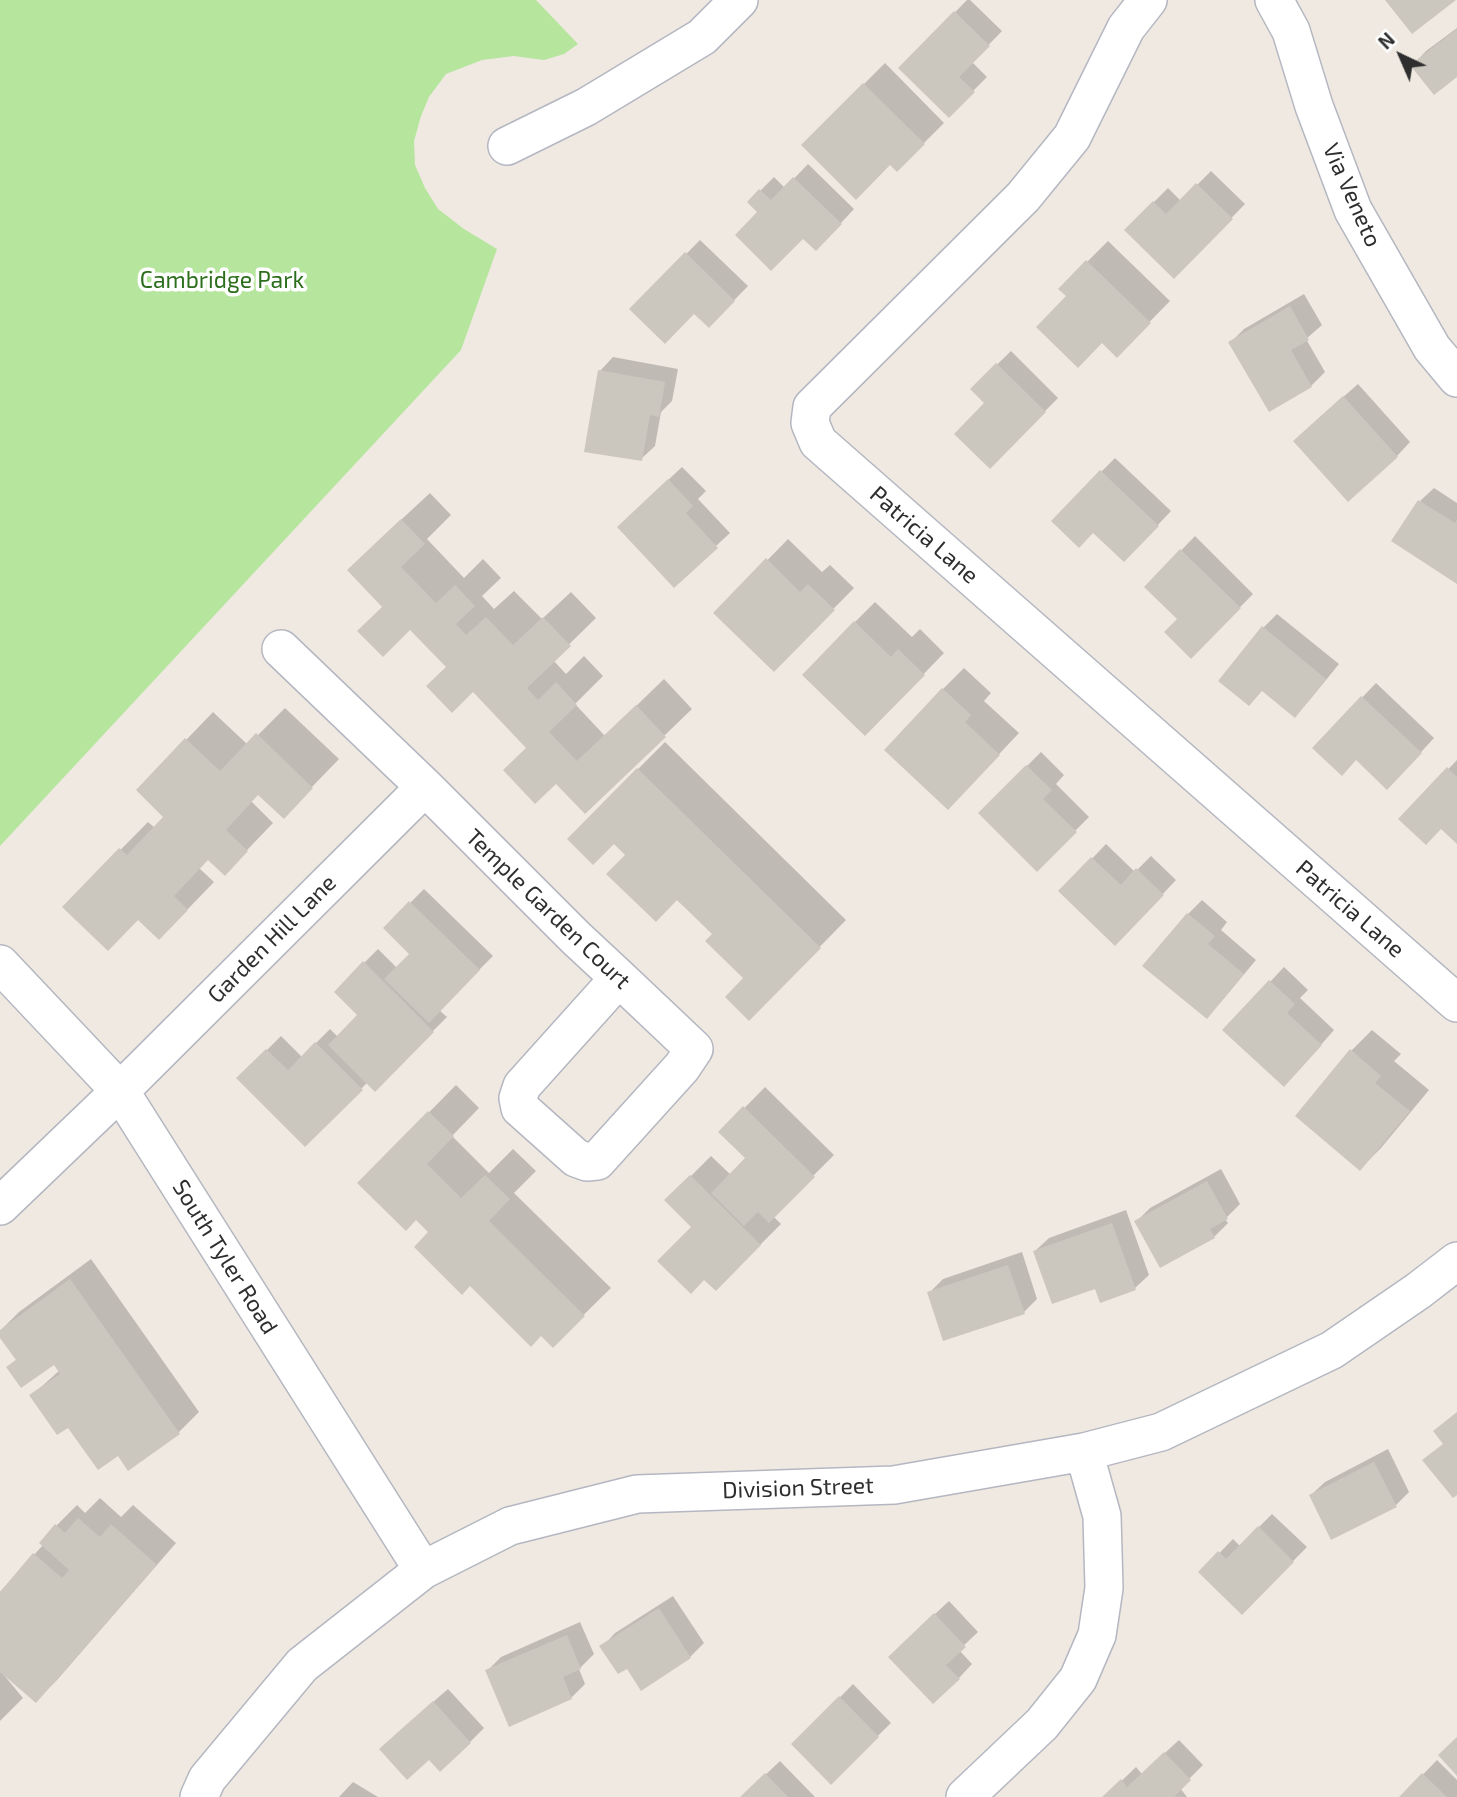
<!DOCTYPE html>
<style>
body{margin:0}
#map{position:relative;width:1457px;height:1797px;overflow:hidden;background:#efe9e1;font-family:"Exo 2",sans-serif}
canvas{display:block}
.north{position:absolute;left:1366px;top:21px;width:70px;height:70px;-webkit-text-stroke:5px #fff;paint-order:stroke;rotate:316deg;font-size:19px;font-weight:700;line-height:28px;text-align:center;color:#2e2e2e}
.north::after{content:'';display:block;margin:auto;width:24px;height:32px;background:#2e2e2e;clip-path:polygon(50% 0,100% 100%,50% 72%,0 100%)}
</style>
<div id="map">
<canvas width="1457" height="1797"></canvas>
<div class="north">N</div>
</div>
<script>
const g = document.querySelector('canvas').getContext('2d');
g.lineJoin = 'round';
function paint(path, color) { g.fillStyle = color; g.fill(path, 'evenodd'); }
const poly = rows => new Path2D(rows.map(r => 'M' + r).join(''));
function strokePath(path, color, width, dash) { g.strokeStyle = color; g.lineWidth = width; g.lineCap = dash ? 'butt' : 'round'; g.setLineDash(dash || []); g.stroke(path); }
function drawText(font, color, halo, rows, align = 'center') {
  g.font = font + ' "Exo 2",sans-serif'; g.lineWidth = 7; g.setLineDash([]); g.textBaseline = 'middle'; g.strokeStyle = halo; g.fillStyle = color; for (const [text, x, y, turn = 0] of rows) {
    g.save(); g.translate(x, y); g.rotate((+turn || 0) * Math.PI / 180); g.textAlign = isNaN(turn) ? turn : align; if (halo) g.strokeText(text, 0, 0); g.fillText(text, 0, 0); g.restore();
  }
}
paint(poly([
 [0,0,536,0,578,44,564,54,544,60,514,56,482,60,446,74,429,97,421,116,414,141,415,165,425,188,438,209,464,229,497,249,461,350,0,846]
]), '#b6e59e');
paint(poly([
 [967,0,970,0,1002,31,972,62,987,77,948,116,900,68],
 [1457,28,1457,75,1413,65,1426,51],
 [885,63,944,123,897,170,890,163,803,145],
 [808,164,854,209,830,235,803,236,759,212,749,202,774,177,785,188],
 [1211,171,1245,204,1174,277,1126,230,1168,188,1181,201],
 [700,240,748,286,709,326,695,312,632,309],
 [1108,241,1170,301,1117,355,1061,288],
 [1304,294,1322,325,1306,339,1325,372,1311,386,1270,410,1231,342,1244,329],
 [1011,351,1058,398,990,467,986,403,972,389],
 [613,357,678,369,672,401,661,412,655,446,641,459,600,371],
 [1358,384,1410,442,1397,456,1309,427],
 [1115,458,1171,511,1138,546,1101,472],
 [682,467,706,491,698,499,730,533,716,546,633,513],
 [1434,488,1457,503,1457,582,1420,501],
 [430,493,451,515,427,539,464,578,483,559,501,578,482,596,494,609,514,591,542,619,571,592,596,618,553,660,566,674,584,656,603,676,575,704,605,736,664,679,692,709,585,812,528,748,473,690,411,628,384,606,376,543],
 [1195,536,1253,594,1191,657,1179,619,1146,587],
 [788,539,822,572,830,565,854,588,774,669,716,613],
 [875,602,912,637,920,629,944,653,886,713,855,622],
 [1277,614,1339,664,1308,702,1295,715,1263,690,1263,628],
 [964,668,991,693,984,701,1019,733,968,787,943,689],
 [1376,683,1434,738,1401,774,1357,758,1314,748],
 [285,708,339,759,310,789,259,793,251,801,273,823,225,873,209,858,199,868,214,882,186,911,138,918,64,907,148,822,155,828,166,817,138,790,213,712,248,745],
 [665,742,846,920,749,1019,746,978,714,934,628,855,638,769],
 [1041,752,1064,775,1056,784,1089,817,1037,869,980,813],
 [1457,760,1457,842,1442,827,1401,819],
 [1106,844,1135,872,1151,856,1176,880,1129,930,1061,891],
 [424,889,493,956,439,1010,447,1017,375,1089,368,1082,305,1144,239,1078,281,1036,302,1057,330,1029,338,1037,360,1015,336,991,378,949,397,968,411,954,385,928],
 [1202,900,1227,922,1221,930,1256,960,1220,1003,1206,1017,1145,965,1188,914],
 [1284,967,1308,990,1300,998,1334,1030,1298,1071,1225,1030],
 [1372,1030,1401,1054,1394,1061,1429,1090,1381,1148,1360,1169,1297,1116,1352,1050],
 [456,1085,479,1108,452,1136,489,1173,513,1149,536,1171,514,1193,611,1288,553,1345,417,1218,359,1183],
 [765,1087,834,1155,773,1216,781,1224,716,1289,694,1227,667,1200,711,1156,731,1175,747,1158,721,1132],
 [1221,1169,1240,1204,1225,1219,1228,1223,1214,1237,1137,1221,1150,1208],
 [1126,1210,1149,1275,1135,1288,1035,1251,1049,1238],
 [1022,1252,1037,1299,1024,1312,929,1293,943,1279],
 [91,1259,199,1412,179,1432,118,1454,68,1425,31,1396,60,1370,54,1363,8,1367,17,1359,0,1335,0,1331,19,1312],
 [1388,1449,1409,1492,1396,1505,1311,1495,1325,1482],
 [100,1498,121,1517,133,1505,176,1543,57,1680,36,1701,4,1673,3,1674,23,1698,0,1721,0,1592,43,1545,56,1526,77,1505,85,1513],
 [1272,1514,1307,1547,1242,1613,1201,1572,1233,1539,1240,1546],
 [673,1596,704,1643,690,1657,642,1688,627,1667,602,1647,615,1633],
 [949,1601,978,1632,959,1650,972,1664,959,1678,904,1643],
 [580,1622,594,1654,579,1669,585,1684,571,1698,487,1671,501,1657],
 [853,1684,891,1723,831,1782,794,1744],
 [448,1689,484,1728,470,1742,430,1758,395,1735],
 [1179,1740,1203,1765,1180,1788,1187,1797,1106,1796,1136,1767,1142,1774],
 [1437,1760,1457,1780,1457,1797,1401,1797],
 [780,1761,815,1797,742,1797],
 [353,1782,378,1797,339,1797]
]), '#0003');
paint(poly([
 [1385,0,1456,0,1412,34],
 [954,11,990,46,959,77,975,92,949,118,898,68],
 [1457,29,1457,77,1434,95,1410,65],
 [863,83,925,144,897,172,890,165,856,200,801,145],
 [793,177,842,224,816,251,803,239,771,271,735,235,757,212,747,202,759,189,771,200],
 [1196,183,1233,219,1174,279,1124,230,1153,201,1166,214],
 [685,252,735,301,709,328,694,314,665,344,629,309],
 [1086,260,1151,323,1117,358,1102,343,1078,368,1036,327,1066,296,1058,289],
 [1290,306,1309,340,1291,350,1312,387,1269,412,1228,342],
 [996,363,1046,412,990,469,954,434,984,403,970,389],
 [598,370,665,382,659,417,650,415,642,461,584,452],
 [1343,396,1398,457,1348,502,1293,441],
 [1100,470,1159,526,1124,562,1093,533,1079,548,1051,521],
 [668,479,693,506,686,513,718,548,674,588,617,527],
 [1418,500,1455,523,1457,520,1457,584,1391,541],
 [401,519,425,544,401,567,436,603,455,585,475,606,456,624,466,635,486,617,513,645,543,617,571,646,527,688,538,700,556,682,577,705,549,732,577,761,636,705,666,737,585,814,556,784,535,804,503,770,526,748,473,692,452,713,426,686,446,667,410,630,383,657,357,631,382,607,347,570],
 [1180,549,1241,608,1191,659,1164,632,1177,619,1144,587],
 [766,558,800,592,808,584,835,610,774,672,713,613],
 [854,621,891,657,898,649,925,675,865,736,802,675],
 [1262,626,1326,679,1295,718,1262,691,1249,706,1218,681],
 [942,688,971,715,965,722,1000,755,948,810,884,750],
 [1361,696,1422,753,1387,790,1356,760,1342,776,1312,748],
 [256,733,313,788,284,819,258,795,226,830,248,851,225,876,208,860,174,896,188,910,159,940,138,920,108,951,62,907,119,848,127,855,163,817,136,790,185,738,220,771],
 [1026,765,1052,790,1043,799,1077,832,1037,872,978,813],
 [1447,767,1457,777,1457,844,1441,829,1426,845,1398,819],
 [637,768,821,948,749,1021,725,997,743,978,705,941,712,934,677,900,656,922,606,874,625,855,614,844,593,865,567,839],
 [1091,857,1121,885,1136,868,1164,895,1115,946,1058,891],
 [409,901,480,970,429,1023,384,979,409,954,383,928],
 [1187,913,1215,936,1208,944,1244,974,1207,1019,1142,966],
 [363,961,434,1032,375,1092,328,1045,357,1015,334,992],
 [1269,980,1295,1004,1287,1013,1322,1045,1284,1087,1222,1030],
 [315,1042,363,1090,305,1147,236,1078,266,1049,288,1070],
 [1350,1049,1381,1076,1375,1083,1410,1111,1360,1171,1295,1116],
 [743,1106,815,1177,769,1223,758,1212,744,1226,711,1193,745,1158,718,1132],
 [428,1111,454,1136,427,1164,461,1198,485,1175,510,1199,489,1221,585,1316,553,1348,541,1336,531,1347,470,1286,462,1295,414,1247,428,1232,416,1220,406,1231,357,1183],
 [690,1175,761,1245,716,1291,704,1280,691,1294,657,1261,691,1227,664,1200],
 [1207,1181,1228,1219,1210,1229,1215,1238,1160,1268,1134,1221],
 [1112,1223,1136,1290,1100,1303,1095,1289,1052,1304,1033,1251],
 [1008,1265,1025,1314,943,1341,927,1292],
 [70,1279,180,1434,128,1471,118,1456,98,1470,68,1428,57,1435,29,1395,60,1374,54,1365,21,1388,6,1367,16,1360,0,1338,0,1330],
 [1457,1412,1457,1495,1453,1498,1422,1460,1443,1444,1433,1431],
 [1374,1462,1397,1507,1331,1540,1309,1495],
 [78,1518,100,1537,111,1524,157,1565,36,1703,0,1672,0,1592,33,1553,62,1578,69,1570,39,1543,55,1524,65,1533],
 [1258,1526,1294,1562,1242,1615,1198,1572,1218,1551,1226,1559],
 [659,1608,691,1658,641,1691,627,1669,618,1674,599,1646],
 [934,1613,966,1647,946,1665,960,1679,933,1704,888,1657],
 [567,1635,581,1669,563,1677,572,1699,509,1727,485,1670],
 [839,1696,879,1737,831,1785,791,1744],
 [433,1701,471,1743,440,1772,429,1760,407,1780,379,1749],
 [1457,1737,1457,1776,1438,1755],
 [1164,1752,1191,1780,1174,1797,1102,1797,1121,1779,1127,1787],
 [765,1773,788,1797,740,1797],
 [1422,1773,1447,1797,1399,1797]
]), '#cbc7bf');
const minor = poly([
 [1148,0,1126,28,1072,137,1023,197,812,407,810,423,818,442,1457,1003],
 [1274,0,1291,31,1314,106,1353,210,1432,348,1457,378],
 [507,146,586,107,702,37,739,0],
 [281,649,425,787,576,938,619,978,694,1049,682,1067,597,1161,587,1162,576,1158,520,1108,518,1098,522,1086,619,978],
 [0,964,120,1091,423,1570],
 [0,1206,120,1091,425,787],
 [199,1797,207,1779,302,1665,423,1570,510,1526,637,1494,894,1485,1084,1452,1161,1432,1332,1350,1418,1291,1457,1261],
 [965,1797,1042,1724,1078,1679,1097,1635,1104,1588,1102,1516,1084,1452]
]);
strokePath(minor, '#b4b7c1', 40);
strokePath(minor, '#fff', 37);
drawText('23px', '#2e2e2e', '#fff', [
 ["Via Veneto",1352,195,66],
 ["Patricia Lane",924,535,41],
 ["Temple Garden Court",548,909,44],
 ["Patricia Lane",1350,909,41],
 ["Garden Hill Lane",272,939,-45],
 ["South Tyler Road",225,1257,58],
 ["Division Street",798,1488,-2]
]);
drawText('23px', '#2c6e1b', '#fff', [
 ["Cambridge Park",222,280]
]);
</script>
